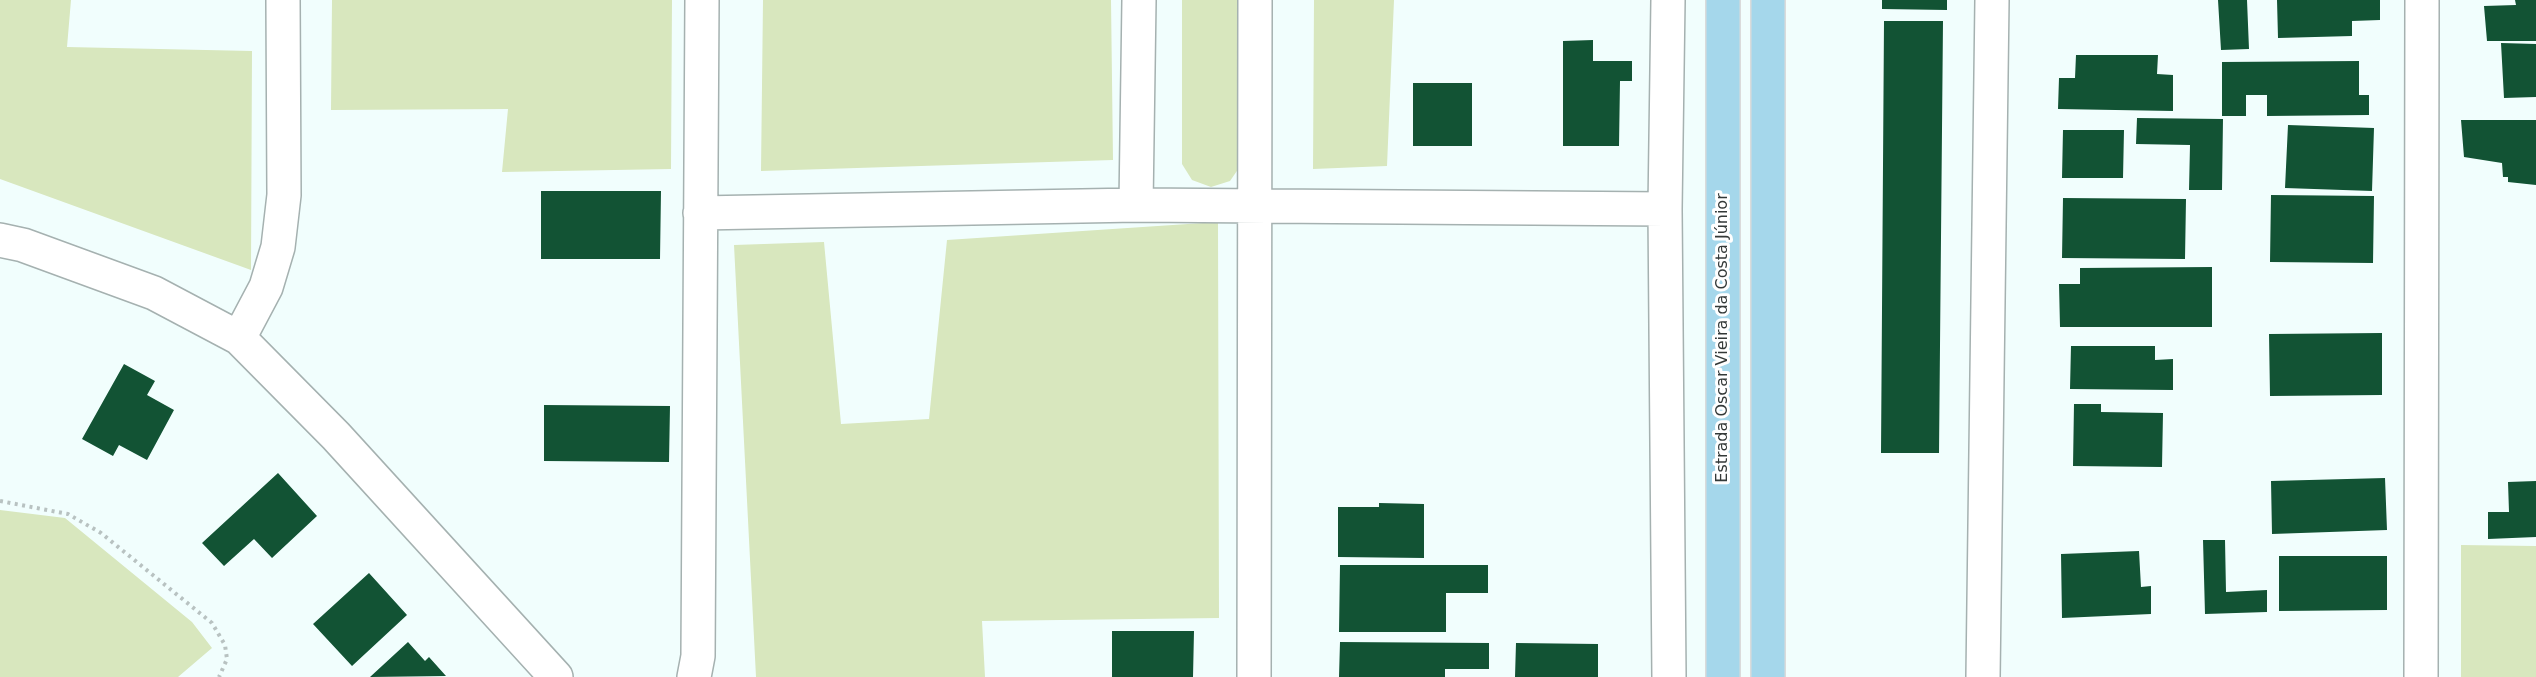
<!DOCTYPE html>
<meta charset="utf-8">
<style>
body{margin:0}
canvas{display:block;background:#f1fefd}
</style>
<canvas width="2536" height="677"></canvas>
<script>
const g = document.querySelector('canvas').getContext('2d');
g.lineJoin = 'round';
function paint(path, color) { g.fillStyle = color; g.fill(path, 'evenodd'); }
const poly = rows => new Path2D(rows.map(r => 'M' + r).join(''));
function strokePath(path, color, width, dash) { g.strokeStyle = color; g.lineWidth = width; g.lineCap = dash ? 'butt' : 'round'; g.setLineDash(dash || []); g.stroke(path); }
function drawText(font, color, halo, rows, align = 'center') {
  g.font = font + ' "DejaVu Sans",sans-serif'; g.lineWidth = 6; g.setLineDash([]); g.textBaseline = 'middle'; g.strokeStyle = halo; g.fillStyle = color; for (const [text, x, y, turn = 0] of rows) {
    g.save(); g.translate(x, y); g.rotate((+turn || 0) * Math.PI / 180); g.textAlign = isNaN(turn) ? turn : align; if (halo) g.strokeText(text, 0, 0); g.fillText(text, 0, 0); g.restore();
  }
}
paint(poly([
 [0,0,71,0,67,47,252,51,251,270,0,179],
 [332,0,672,0,671,169,502,172,508,109,331,110],
 [763,0,1111,0,1113,160,761,171],
 [1182,0,1242,0,1241,165,1230,181,1211,187,1192,180,1182,164],
 [1314,0,1394,0,1387,166,1313,169],
 [1218,222,1219,618,982,621,985,677,756,677,734,245,824,242,841,424,929,419,947,240],
 [0,510,65,518,192,622,212,648,178,677,0,677],
 [2461,545,2536,546,2536,677,2461,677]
]), '#d8e7be');
paint(poly([
 [1882,0,1947,0,1947,10,1882,9],
 [2218,0,2247,0,2249,49,2221,50],
 [2277,0,2380,0,2380,20,2352,21,2352,36,2278,38],
 [2515,0,2536,0,2536,41,2487,41,2484,6,2516,5],
 [1884,21,1943,21,1939,453,1881,453],
 [1593,40,1593,61,1632,61,1632,81,1620,81,1619,146,1563,146,1563,41],
 [2501,43,2536,44,2536,97,2504,98],
 [2076,55,2158,55,2157,74,2173,75,2173,111,2058,109,2059,78,2075,78],
 [2359,61,2359,95,2369,95,2369,115,2267,116,2267,95,2246,95,2246,116,2222,116,2222,62],
 [1413,83,1472,83,1472,146,1413,146],
 [2137,118,2223,119,2222,190,2189,190,2190,145,2136,144],
 [2461,120,2536,120,2536,185,2508,182,2508,177,2503,177,2502,163,2464,157],
 [2288,125,2374,128,2372,191,2285,188],
 [2063,130,2124,130,2123,178,2062,178],
 [541,191,661,191,660,259,541,259],
 [2271,195,2374,196,2373,263,2270,262],
 [2063,198,2186,199,2185,259,2062,258],
 [2212,267,2212,327,2060,327,2059,284,2080,284,2080,268],
 [2382,333,2382,395,2270,396,2269,334],
 [2071,346,2155,346,2155,360,2173,359,2173,390,2070,389],
 [124,364,155,381,147,395,174,410,147,460,119,445,113,456,82,439],
 [2074,404,2101,404,2101,412,2163,413,2162,467,2073,466],
 [544,405,670,406,669,462,544,461],
 [278,473,317,516,272,558,254,539,224,566,202,543],
 [2385,478,2387,530,2272,534,2271,481],
 [2536,481,2536,537,2488,539,2488,512,2509,512,2508,482],
 [1379,503,1424,504,1424,558,1338,557,1338,507,1379,507],
 [2203,540,2225,540,2226,592,2267,590,2267,612,2205,614],
 [2139,551,2141,587,2151,586,2151,614,2062,618,2061,554],
 [2279,556,2387,556,2387,610,2279,611],
 [1340,565,1488,565,1488,593,1446,593,1446,632,1339,632],
 [369,573,407,615,352,666,313,624],
 [1112,631,1194,631,1193,677,1112,677],
 [408,642,425,661,429,657,446,676,370,677],
 [1340,642,1489,643,1489,669,1445,669,1445,677,1339,677],
 [1516,643,1598,644,1598,677,1515,677]
]), '#125334');
const minor = poly([
 [1668,0,1665,209,1669,677],
 [1136,205,1139,0],
 [700,213,1136,205,1665,209],
 [0,240,23,245,154,293,239,338,336,436,556,677],
 [239,338,266,287,278,247,284,195,283,0],
 [694,677,698,656,702,0],
 [1254,677,1255,0],
 [1983,677,1992,0],
 [2421,677,2422,0]
]);
const major = poly([
 [1723,0,1723,677],
 [1768,677,1768,0]
]);
strokePath(minor, '#a5b1b0', 36);
strokePath(major, '#dadbdb', 36);
strokePath(poly([
 [0,501,68,514,101,533,212,623,225,645,227,659,219,677]
]), '#b8c2c1', 4, [3, 4.5]);
strokePath(minor, '#fff', 33);
strokePath(major, '#a5d7eb', 33);
drawText('16px', '#333938', '#fff', [
 ["Estrada Oscar Vieira da Costa Júnior",1723,338,-90]
]);
</script>
